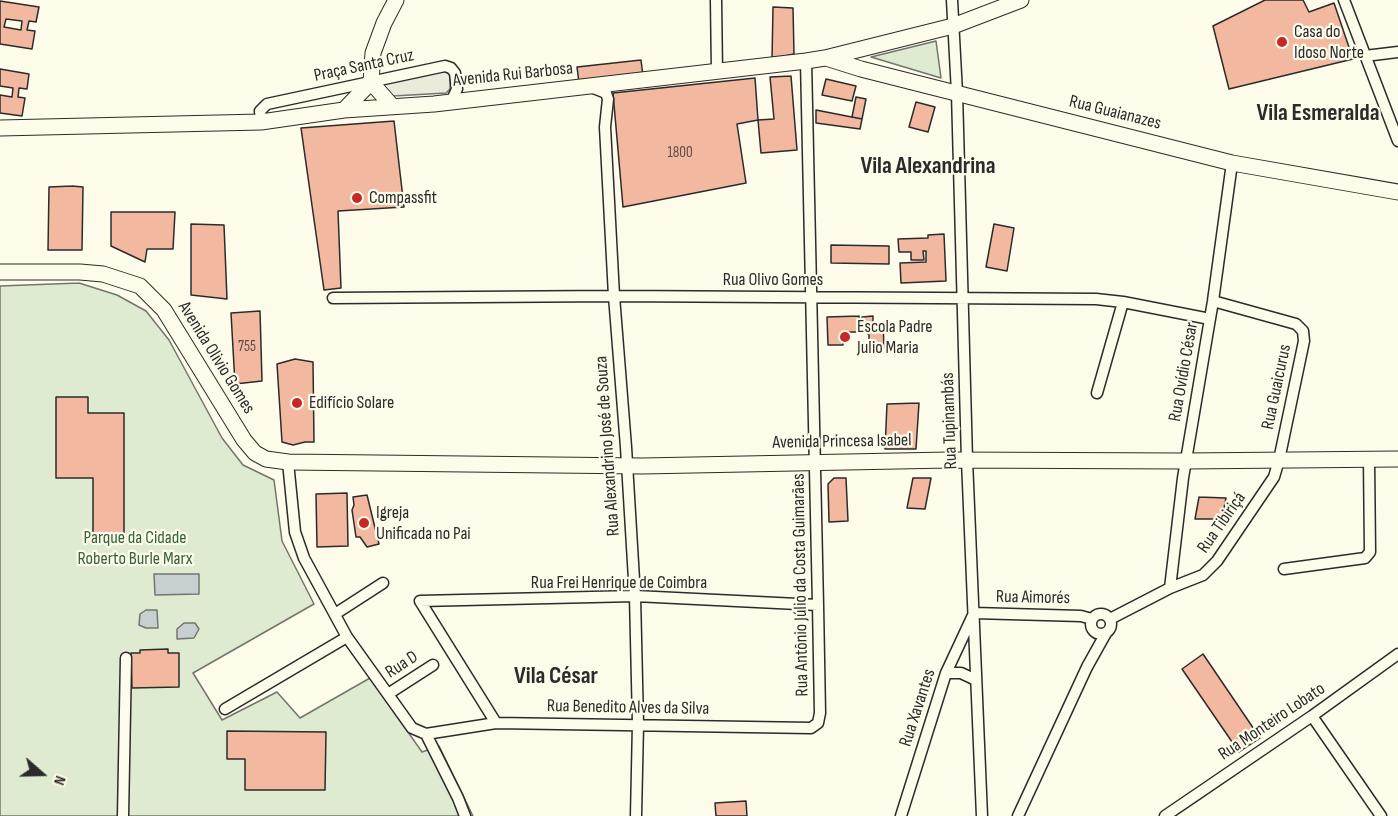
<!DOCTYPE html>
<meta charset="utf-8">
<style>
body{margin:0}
#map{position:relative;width:1398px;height:816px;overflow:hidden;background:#fdfbea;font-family:"Sofia Sans Condensed",sans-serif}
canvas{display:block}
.north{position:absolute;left:12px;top:744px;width:60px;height:60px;-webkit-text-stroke:4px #fdfbea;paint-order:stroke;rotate:110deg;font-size:16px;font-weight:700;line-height:24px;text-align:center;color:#2b2b2b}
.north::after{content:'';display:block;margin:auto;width:21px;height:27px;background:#2b2b2b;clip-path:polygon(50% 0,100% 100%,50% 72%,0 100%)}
</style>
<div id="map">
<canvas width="1398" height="816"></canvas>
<div class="north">N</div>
</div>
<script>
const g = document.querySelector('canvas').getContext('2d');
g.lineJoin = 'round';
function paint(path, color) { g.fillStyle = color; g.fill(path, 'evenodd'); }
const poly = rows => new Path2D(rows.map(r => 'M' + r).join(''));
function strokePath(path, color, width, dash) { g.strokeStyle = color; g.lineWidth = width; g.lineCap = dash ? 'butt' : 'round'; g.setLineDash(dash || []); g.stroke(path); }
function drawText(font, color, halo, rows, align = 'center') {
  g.font = font + ' "Sofia Sans Condensed",sans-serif'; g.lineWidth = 4.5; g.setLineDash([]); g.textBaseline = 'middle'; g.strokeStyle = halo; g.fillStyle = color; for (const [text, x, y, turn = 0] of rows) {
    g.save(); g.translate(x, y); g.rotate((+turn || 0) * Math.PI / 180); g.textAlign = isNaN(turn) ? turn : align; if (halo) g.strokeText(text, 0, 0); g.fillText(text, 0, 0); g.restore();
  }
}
const green = poly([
 [936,41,941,78,871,57,936,41],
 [79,283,117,295,146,311,169,340,222,438,243,465,274,480,282,541,314,604,193,673,222,720,277,692,300,718,370,678,422,752,439,746,473,816,0,816,0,286,79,283]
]);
paint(green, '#deebd1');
strokePath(green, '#74746e', 1.5);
const parking = poly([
 [445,70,450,75,450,89,446,93,393,96,380,82,445,70]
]);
paint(parking, '#eceadb');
strokePath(parking, '#74746e', 1.5);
const water = poly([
 [154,574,199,574,199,594,155,595,154,574],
 [146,610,157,610,158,628,146,628,139,625,140,614,146,610],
 [184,623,195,623,199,629,194,638,177,639,177,629,184,623]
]);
paint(water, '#c7d0d0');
strokePath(water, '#74746e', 1.5);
const building = poly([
 [1265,0,1303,0,1309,12,1334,3,1353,59,1229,89,1213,26,1265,0],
 [0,1,39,7,36,22,29,21,27,30,35,31,32,49,0,44,0,1],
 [6,19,22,21,21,30,4,27,6,19],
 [773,7,793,8,794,54,772,59,773,7],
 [641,60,643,76,579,83,577,67,641,60],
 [0,69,29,74,27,89,19,88,18,97,25,98,22,116,0,113,0,95,12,97,13,88,0,86,0,69],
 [791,76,797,150,761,153,758,120,774,119,770,77,791,76],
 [755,78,758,120,737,124,746,183,623,207,613,93,755,78],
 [826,79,856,86,852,101,822,95,826,79],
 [856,97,866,99,862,119,852,117,856,97],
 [916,102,935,107,928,132,909,127,916,102],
 [816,110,862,119,860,129,816,123,816,110],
 [394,121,404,207,338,211,341,288,324,290,301,128,394,121],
 [72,186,83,187,82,250,48,250,49,187,72,186],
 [111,212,175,212,173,249,147,249,145,262,111,246,111,212],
 [191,224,224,225,227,299,191,295,191,224],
 [994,224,1014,228,1007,271,986,267,994,224],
 [944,234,946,281,901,283,900,263,926,262,926,251,923,251,924,260,911,260,911,252,899,252,898,239,928,238,928,235,944,234],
 [831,245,889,246,889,264,831,263,831,245],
 [260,311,262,381,235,384,231,313,260,311],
 [859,316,860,332,843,332,843,345,828,345,827,317,859,316],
 [873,316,873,324,883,323,884,348,876,348,869,342,869,335,862,329,862,317,873,316],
 [295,359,313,362,314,442,305,442,293,445,282,442,277,364,295,359],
 [56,397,88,397,88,413,124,413,124,541,93,541,93,478,56,478,56,397],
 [919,403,916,449,885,449,887,404,919,403],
 [834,478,846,478,848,521,829,522,828,484,834,478],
 [913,478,931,478,925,509,907,508,913,478],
 [347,493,348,546,317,547,316,494,347,493],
 [367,495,379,544,367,547,360,537,356,537,352,510,354,505,353,497,367,495],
 [1199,497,1226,498,1222,519,1195,519,1199,497],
 [168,649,168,653,179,653,179,687,132,688,131,653,140,653,140,650,168,649],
 [1203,654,1260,738,1239,752,1182,669,1203,654],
 [227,731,326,732,325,790,245,790,245,759,227,759,227,731],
 [746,801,747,816,716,816,715,803,746,801]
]);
paint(building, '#f2b8a0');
strokePath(building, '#2b2b2b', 1.5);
const street = poly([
 [716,0,717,72],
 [952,0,957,93,967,460,982,816],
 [1344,0,1398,141],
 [1365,56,1398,52],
 [591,87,606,93,608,99,605,127,614,296,626,447,635,596,638,724,636,816],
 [261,122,260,111,267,104,445,66,451,68,455,73,457,89,451,102],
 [333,298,614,296,1096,299,1123,302,1210,319],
 [1097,393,1123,302],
 [288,462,295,532,304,558,347,637,412,728,426,734,458,798,465,816],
 [1284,569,1365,558,1370,552,1369,460],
 [1170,588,1183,478,1213,301,1232,163],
 [420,601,635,596,818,605],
 [420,601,496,723],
 '1091 624a10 10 0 1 1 20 0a10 10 0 1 1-20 0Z',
 [335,614,383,583],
 [1110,619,1170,588,1203,575,1217,561,1274,477,1279,460,1304,341,1303,331,1296,324,1213,301],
 [946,673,961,673,976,680],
 [388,694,433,665],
 [225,709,347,637],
 [1312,716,1381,816],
 [426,734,496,723,811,728,818,723,820,713,818,605,806,61],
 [123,816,126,658],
 [901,816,946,673,974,613,1081,616,1092,619],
 [1018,816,1087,667,1106,633],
 [1165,816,1312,716,1398,654]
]);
const secondary = poly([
 [826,58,861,69,1232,163,1398,192],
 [371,82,392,106],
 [344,110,371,82,373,53,384,23,396,0],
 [0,128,261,122,344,110,434,104,806,61,825,58,953,26,1021,0],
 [0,272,80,272,103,274,140,286,164,310,244,440,255,453,266,459,288,462,642,466,949,460,1185,461,1398,459]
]);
strokePath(street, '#2b2b2b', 13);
strokePath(secondary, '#2b2b2b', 17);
strokePath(street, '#fdfbea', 10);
strokePath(secondary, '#fdfbea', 15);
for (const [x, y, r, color] of [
 [1282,42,6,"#c62828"],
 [357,198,6,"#c62828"],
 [845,337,6,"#c62828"],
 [297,403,6,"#c62828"],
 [364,523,6,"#c62828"]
]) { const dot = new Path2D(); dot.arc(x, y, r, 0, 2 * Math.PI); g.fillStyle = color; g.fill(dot); strokePath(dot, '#fdfbea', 2); }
drawText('15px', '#5d4e48', null, [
 ["1800",680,153],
 ["755",247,347]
]);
drawText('18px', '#2b2b2b', '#fdfbea', [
 ["Casa do",1294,32],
 ["Idoso Norte",1294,53],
 ["Compassfit",369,198],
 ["Escola Padre",857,327],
 ["Julio Maria",857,348],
 ["Edifício Solare",309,403],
 ["Igreja",376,513],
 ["Unificada no Pai",376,534]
], 'left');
drawText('18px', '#2b2b2b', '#fdfbea', [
 ["Praça Santa Cruz",364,66,-12],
 ["Avenida Rui Barbosa",513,75,-6],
 ["Rua Guaianazes",1115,113,14],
 ["Rua Olivo Gomes",773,280],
 ["Avenida Olivio Gomes",216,358,58],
 ["Rua Ovídio César",1184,372,-80],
 ["Rua Guaicurus",1277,387,-78],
 ["Rua Tupinambás",950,421,-92],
 ["Avenida Princesa Isabel",842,442,-1],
 ["Rua Alexandrino José de Souza",608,446,-94],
 ["Rua Tibiriçá",1222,523,-55],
 ["Rua Frei Henrique de Coimbra",619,583],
 ["Rua Antônio Júlio da Costa Guimarães",801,585,-91],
 ["Rua Aimorés",1033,598,1],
 ["Rua D",402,665,-33],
 ["Rua Benedito Alves da Silva",628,708,1],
 ["Rua Xavantes",918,708,-72],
 ["Rua Monteiro Lobato",1272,722,-34]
]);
drawText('18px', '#34623c', '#fdfbea', [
 ["Parque da Cidade",135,538],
 ["Roberto Burle Marx",135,559]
]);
drawText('bold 24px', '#2b2b2b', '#fdfbea', [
 ["Vila Esmeralda",1318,114],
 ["Vila Alexandrina",928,167],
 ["Vila César",556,677]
]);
</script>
